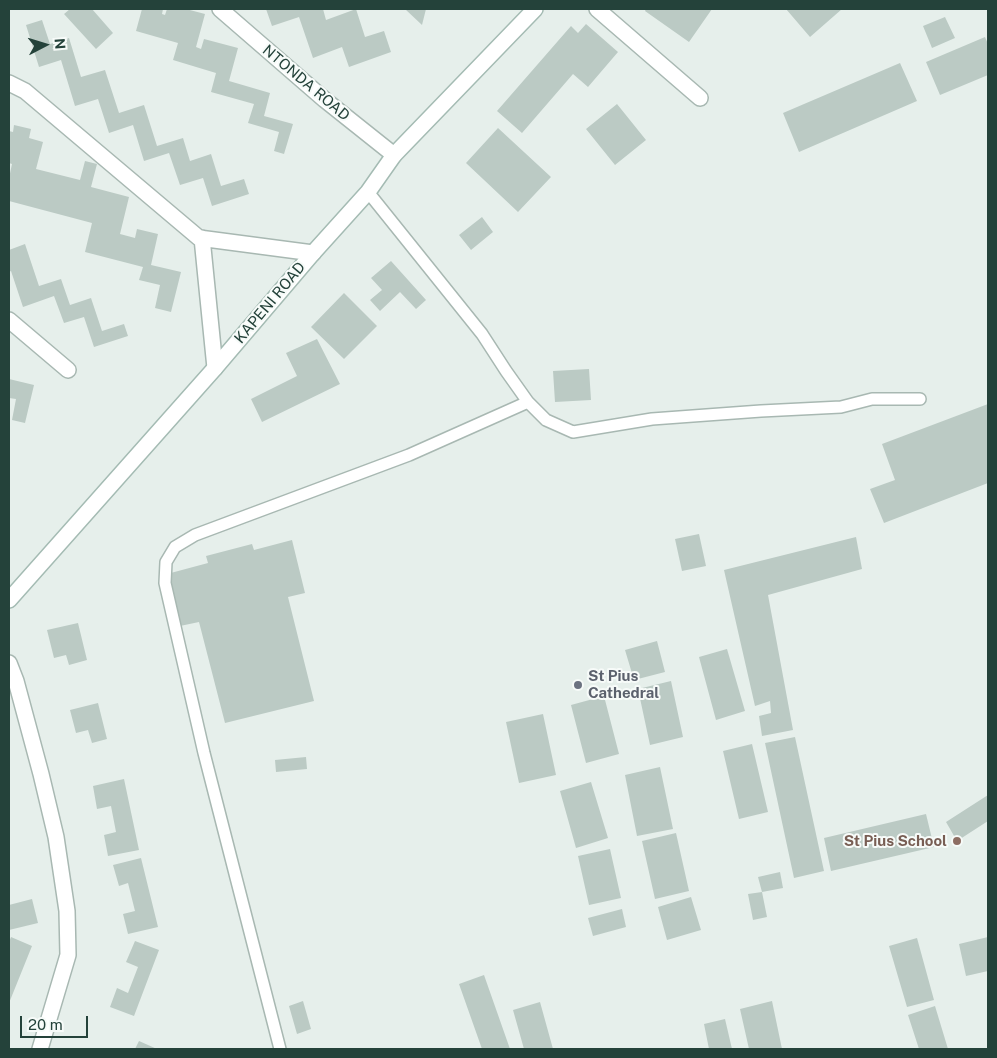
<!DOCTYPE html>
<style>
body{margin:0}
#map{position:relative;width:997px;height:1058px;overflow:hidden;background:#e6efeb;font-family:"Public Sans",sans-serif}
canvas{display:block}
.frame{position:absolute;inset:0;border:10px solid #24423a;pointer-events:none}
.north{position:absolute;left:20px;top:20px;width:50px;height:50px;-webkit-text-stroke:4px #f7fbf9;paint-order:stroke;rotate:85deg;font-size:14px;font-weight:700;line-height:20px;text-align:center;color:#24423a}
.north::after{content:'';display:block;margin:auto;width:18px;height:22px;background:#24423a;clip-path:polygon(50% 0,100% 100%,50% 72%,0 100%)}
.scale{position:absolute;left:20px;top:1016px;width:68px;height:22px;box-sizing:border-box;border:2px solid #24423a;border-top:0;padding-left:6px;font-size:15px;line-height:18px;white-space:nowrap;color:#24423a;-webkit-text-stroke:4px #f7fbf9;paint-order:stroke}
</style>
<div id="map">
<canvas width="997" height="1058"></canvas>
<div class="frame"></div>
<div class="north">N</div>
<div class="scale">20 m</div>
</div>
<script>
const g = document.querySelector('canvas').getContext('2d');
g.lineJoin = 'round';
function paint(path, color) { g.fillStyle = color; g.fill(path, 'evenodd'); }
const poly = rows => new Path2D(rows.map(r => 'M' + r).join(''));
function strokePath(path, color, width, dash) { g.strokeStyle = color; g.lineWidth = width; g.lineCap = dash ? 'butt' : 'round'; g.setLineDash(dash || []); g.stroke(path); }
function drawText(font, color, halo, rows, align = 'center') {
  g.font = font + ' "Public Sans",sans-serif'; g.lineWidth = 4; g.setLineDash([]); g.textBaseline = 'middle'; g.strokeStyle = halo; g.fillStyle = color; for (const [text, x, y, turn = 0] of rows) {
    g.save(); g.translate(x, y); g.rotate((+turn || 0) * Math.PI / 180); g.textAlign = isNaN(turn) ? turn : align; if (halo) g.strokeText(text, 0, 0); g.fillText(text, 0, 0); g.restore();
  }
}
paint(poly([
 [70,9,92,9,113,33,96,49,64,14],
 [142,9,163,9,162,14,165,15,167,9,186,9,205,14,196,47,201,49,204,39,238,48,229,81,270,93,264,116,293,124,284,154,274,151,279,132,248,123,254,104,211,92,216,73,173,60,178,43,136,31],
 [266,9,323,9,326,20,356,9,365,37,384,31,391,52,349,67,342,47,313,58,299,17,272,26],
 [405,9,426,9,422,25],
 [646,9,712,9,689,42,645,11],
 [786,9,842,9,810,37],
 [945,17,955,38,932,48,923,26],
 [42,20,50,44,69,38,81,77,105,70,119,113,144,105,157,146,183,138,190,161,211,154,221,186,244,179,249,194,212,206,203,178,180,185,169,153,144,161,133,125,109,133,98,99,75,106,61,60,39,67,26,25],
 [586,24,618,52,588,87,573,74,522,133,497,111,571,26,578,33],
 [985,37,988,44,988,75,940,95,926,62],
 [900,63,917,101,799,152,783,113],
 [617,104,646,140,615,165,586,129],
 [14,125,31,129,29,138,43,142,36,169,80,180,85,161,97,164,91,187,129,197,120,234,135,238,137,229,158,234,151,265,181,272,171,312,155,308,160,285,139,280,143,267,85,252,92,223,9,201,9,178,12,164,9,163,9,131,13,132],
 [498,128,551,177,518,212,466,163],
 [482,217,493,232,471,250,459,235],
 [25,244,39,286,61,279,70,305,91,298,102,331,124,324,128,336,94,347,84,317,64,323,54,296,23,307,11,271,9,272,9,250],
 [391,261,426,300,416,309,400,292,380,311,370,300,382,290,371,278],
 [344,293,377,326,344,359,311,327],
 [317,339,340,384,262,422,251,399,297,376,286,353],
 [589,369,591,400,555,402,553,371],
 [9,379,34,385,25,423,12,420,16,399,9,398],
 [988,404,988,483,884,523,870,489,895,480,882,444],
 [699,534,706,566,682,571,675,539],
 [856,537,862,569,768,595,793,730,762,736,759,716,771,713,770,701,755,706,724,570],
 [292,540,305,593,288,597,314,701,225,723,199,622,180,626,167,574,208,563,206,556,252,544,254,550],
 [78,623,87,660,69,665,66,655,54,658,47,630],
 [657,641,665,672,634,680,625,650],
 [727,649,745,711,716,720,699,657],
 [671,681,683,737,650,745,638,689],
 [604,696,619,754,586,763,571,705],
 [98,703,107,739,92,743,88,730,76,733,70,710],
 [543,714,556,775,519,783,506,722],
 [795,737,824,871,794,878,765,743],
 [752,744,768,812,739,819,723,751],
 [306,757,307,769,276,772,275,760],
 [660,767,673,829,637,836,625,775],
 [124,779,139,850,108,856,104,835,116,832,111,806,97,809,93,786],
 [591,782,608,838,576,848,560,791],
 [988,795,988,821,957,841,946,822],
 [926,814,934,847,831,871,824,838],
 [676,833,689,891,655,899,642,841],
 [610,849,621,898,589,905,578,856],
 [141,858,158,927,128,934,123,914,135,911,128,883,119,886,113,865],
 [780,872,783,888,762,892,758,877],
 [762,892,767,917,753,920,748,894],
 [691,897,701,930,667,940,658,907],
 [32,899,38,923,9,930,9,905],
 [622,909,626,927,593,936,588,918],
 [11,937,32,946,9,1003,9,942],
 [988,937,988,971,966,976,959,944],
 [917,938,934,1000,907,1007,889,946],
 [135,941,159,950,134,1016,110,1007,117,988,128,993,138,967,126,962],
 [484,975,510,1049,482,1049,459,984],
 [303,1001,311,1029,297,1034,289,1006],
 [772,1001,782,1049,749,1049,740,1009],
 [540,1002,553,1049,524,1049,513,1010],
 [935,1006,948,1049,919,1049,908,1015],
 [725,1019,732,1049,709,1049,704,1024],
 [139,1041,157,1049,135,1049]
]), '#bbcac4');
const lane = poly([
 [368,192,482,334,506,371,528,402,546,420,573,432,652,419,761,411,841,407,872,399,920,399],
 [280,1049,204,753,165,583,166,562,175,547,195,535,409,455,528,402]
]);
const street = poly([
 [220,9,325,100,394,155],
 [597,9,700,98],
 [9,83,25,91,199,238,313,253],
 [202,238,215,368],
 [9,320,68,370],
 [9,663,16,681,41,774,56,837,67,911,68,955,40,1049]
]);
const secondary = poly([
 [9,600,215,368,313,253,368,192,394,155,535,9]
]);
strokePath(lane, '#a8b8b2', 14);
strokePath(street, '#a8b8b2', 18);
strokePath(secondary, '#a4bbb3', 18);
strokePath(lane, '#fff', 11);
strokePath(street, '#fff', 15);
strokePath(secondary, '#fff', 15);
for (const [x, y, r, color] of [
 [578,685,5,"#6b7280"],
 [957,841,5,"#8d6e63"]
]) { const dot = new Path2D(); dot.arc(x, y, r, 0, 2 * Math.PI); g.fillStyle = color; g.fill(dot); strokePath(dot, '#f7fbf9', 2); }
drawText('15px', '#24423a', '#f7fbf9', [
 ["NTONDA ROAD",306,83,40],
 ["KAPENI ROAD",270,303,-50]
]);
drawText('bold 15px', '#5b616d', '#f7fbf9', [
 ["St Pius",588,676],
 ["Cathedral",588,693]
], 'left');
drawText('bold 15px', '#785e54', '#f7fbf9', [
 ["St Pius School",947,841]
], 'right');
</script>
